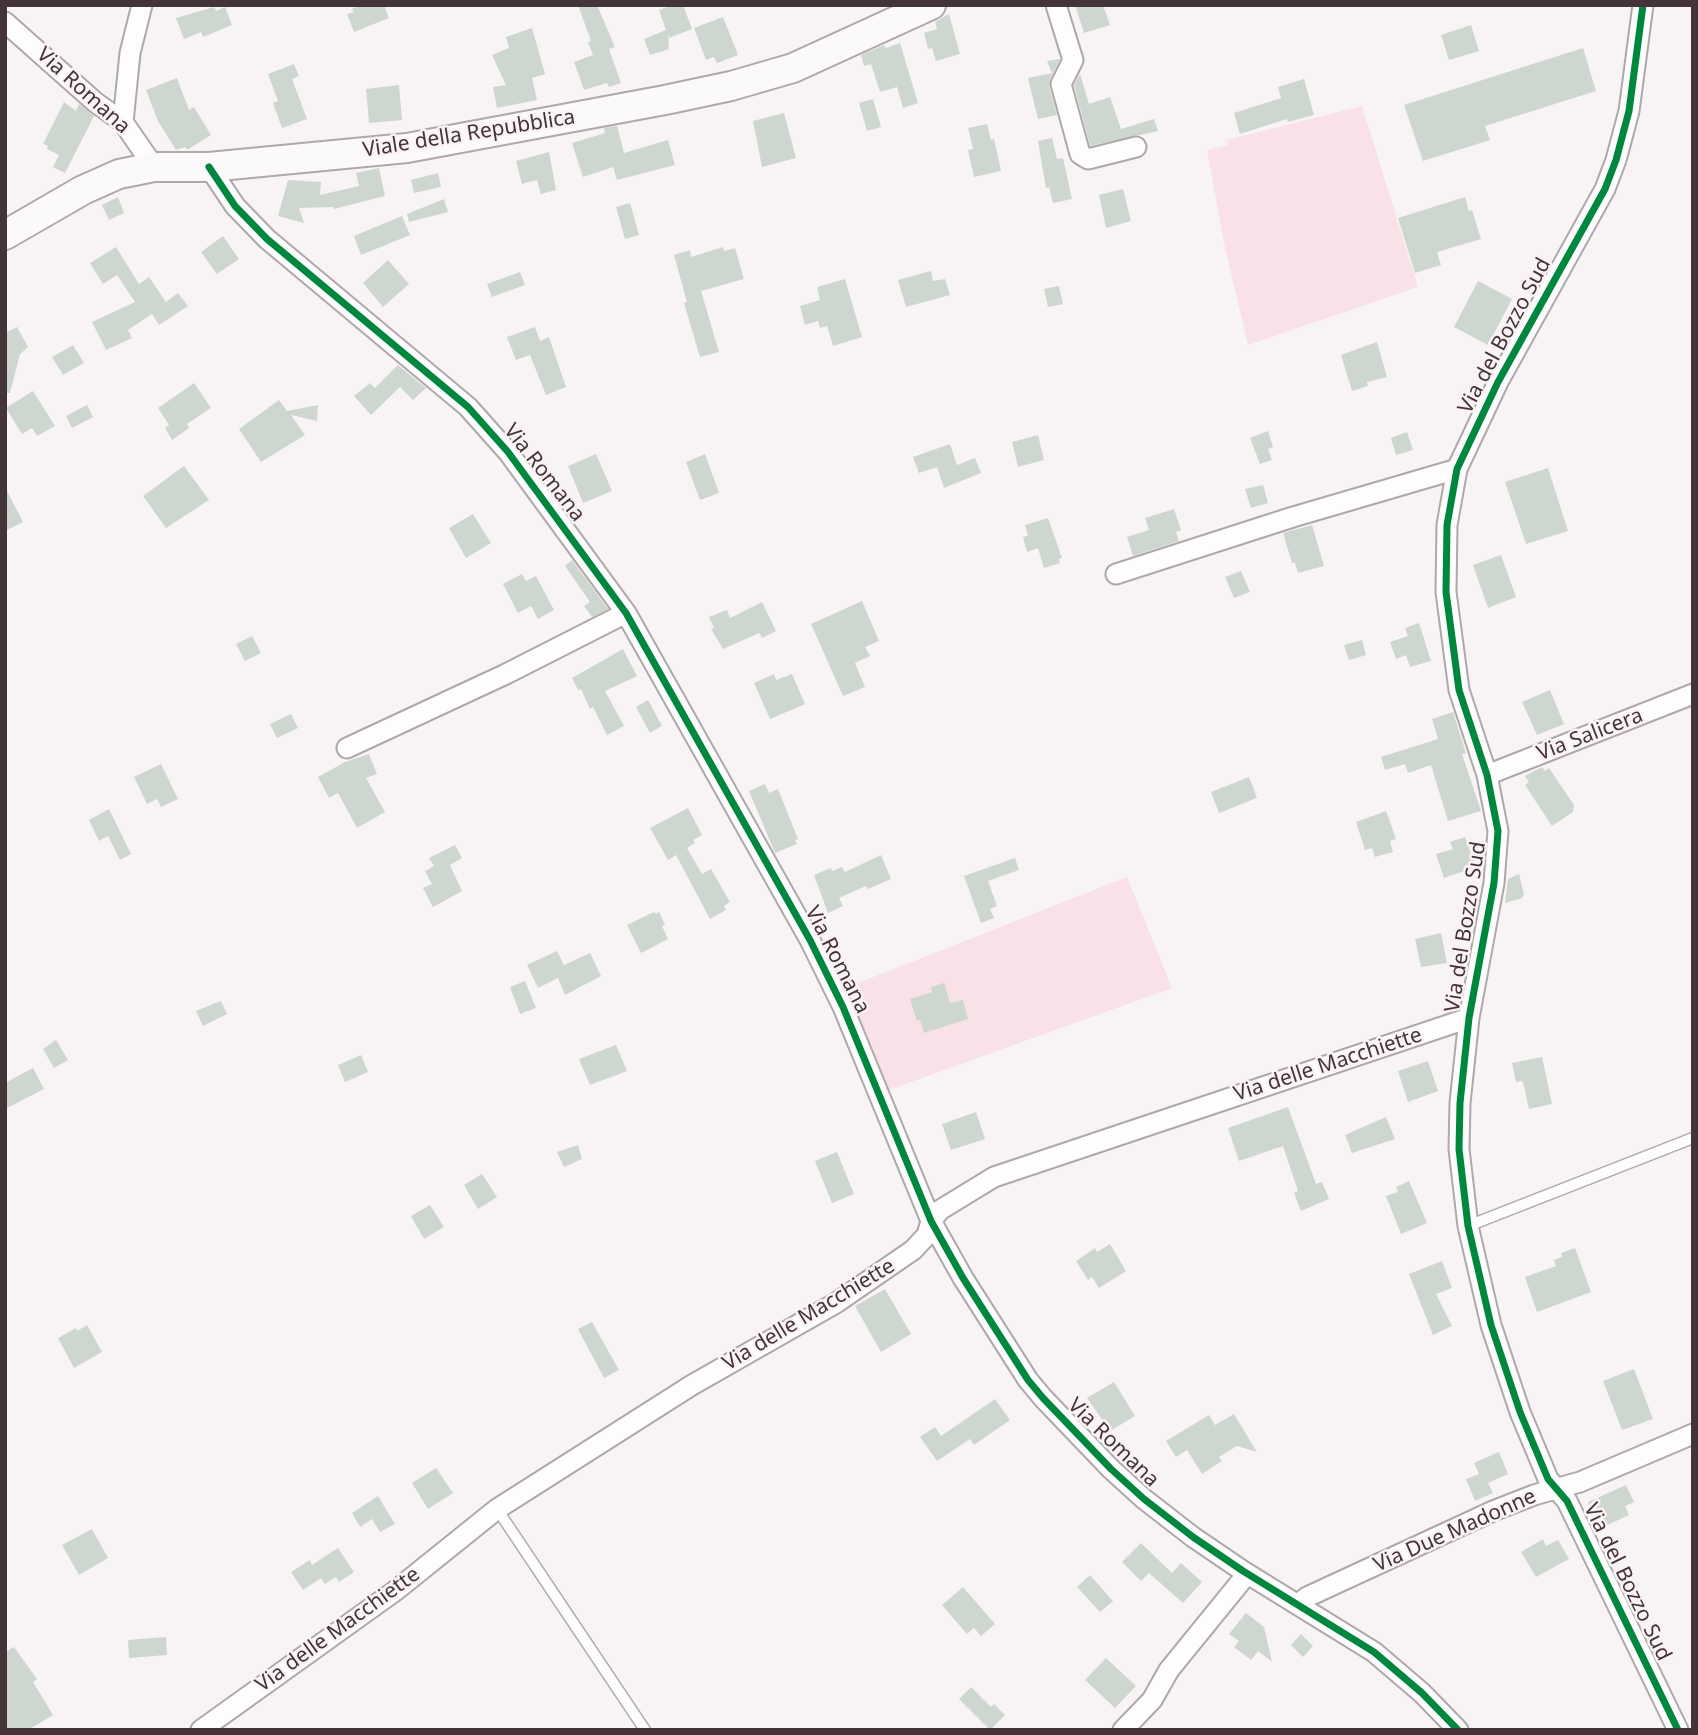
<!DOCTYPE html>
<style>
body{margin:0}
#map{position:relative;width:1698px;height:1735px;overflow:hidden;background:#f8f4f5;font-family:"Noto Sans",sans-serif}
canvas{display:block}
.frame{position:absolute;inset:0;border:7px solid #443439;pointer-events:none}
</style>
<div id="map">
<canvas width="1698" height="1735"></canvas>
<div class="frame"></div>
</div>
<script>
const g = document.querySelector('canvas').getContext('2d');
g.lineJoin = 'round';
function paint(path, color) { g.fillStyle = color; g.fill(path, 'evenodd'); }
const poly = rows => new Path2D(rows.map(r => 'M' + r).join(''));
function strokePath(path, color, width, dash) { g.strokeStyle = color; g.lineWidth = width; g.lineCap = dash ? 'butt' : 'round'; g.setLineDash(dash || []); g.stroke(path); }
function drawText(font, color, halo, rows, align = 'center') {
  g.font = font + ' "Noto Sans",sans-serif'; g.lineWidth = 5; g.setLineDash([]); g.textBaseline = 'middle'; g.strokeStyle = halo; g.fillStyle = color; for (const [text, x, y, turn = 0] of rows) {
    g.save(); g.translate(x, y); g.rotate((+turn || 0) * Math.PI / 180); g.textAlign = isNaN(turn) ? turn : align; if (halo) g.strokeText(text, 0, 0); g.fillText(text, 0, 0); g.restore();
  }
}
paint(poly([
 [1362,106,1418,287,1248,345,1224,243,1207,150,1228,145,1227,140],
 [1127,877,1172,988,886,1091,843,989]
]), '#f8e1e7');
paint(poly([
 [361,5,384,5,389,18,354,32,347,14,354,12,352,9],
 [578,5,597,5,615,47,609,49,621,83,609,87,607,83,584,90,574,62,593,55,588,42,591,41],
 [672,5,683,5,692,29,669,38,668,33,669,49,650,55,644,39,666,30,659,10],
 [1075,5,1103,5,1110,25,1084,33],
 [214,7,216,11,225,7,232,25,203,37,201,32,184,39,176,18],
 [949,14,960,54,936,61,932,48,928,49,924,33,937,29,935,22],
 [723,17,738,55,717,63,714,57,706,60,694,28],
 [1471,25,1479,51,1449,60,1441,35],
 [532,28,545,74,532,78,537,100,497,108,493,87,506,85,492,55,509,48,506,37],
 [900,43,918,103,903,108,897,87,880,92,871,64,864,66,861,55,884,45,886,48],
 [1583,48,1596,91,1485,126,1490,140,1423,161,1404,105],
 [1060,59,1050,79,1049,86,1057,115,1038,119,1028,78,1052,73,1047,61],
 [294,64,299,76,292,79,307,119,282,128,273,103,278,101,268,74],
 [1080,74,1089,104,1110,97,1121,129,1154,119,1158,131,1090,146,1074,85],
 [177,78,189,110,194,107,211,135,187,150,185,147,176,150,158,121,146,90],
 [1304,79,1314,115,1288,122,1287,119,1240,134,1234,113,1281,98,1278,87],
 [399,85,402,120,369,123,366,89],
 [873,99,881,127,867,131,859,103],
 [64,102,76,111,79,104,94,116,65,173,53,167,59,155,47,149,48,146,43,144],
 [784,113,796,158,762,167,753,121],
 [987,124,991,140,994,139,1001,171,974,177,968,150,973,149,968,128],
 [617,126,624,153,668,140,675,165,617,180,613,167,583,177,572,143,605,133,604,128],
 [1052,138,1057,159,1063,158,1072,199,1053,203,1049,187,1046,188,1038,141],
 [549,152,556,190,541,194,537,180,522,184,516,161],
 [379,168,385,196,334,209,333,207,299,208,304,223,278,216,288,180,321,182,320,195,359,186,356,173],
 [438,173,441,187,414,193,411,180],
 [1123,189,1131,221,1106,228,1099,195],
 [118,197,124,213,109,220,102,205],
 [1465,197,1469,211,1472,210,1481,239,1437,252,1441,265,1415,273,1398,218],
 [444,199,448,212,409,222,407,214],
 [630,203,639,235,625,239,616,207],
 [402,216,410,235,361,255,354,236],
 [223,236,239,259,217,274,201,252],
 [116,247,139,284,149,277,166,302,178,293,188,306,159,325,152,314,128,330,132,338,106,350,92,322,135,302,117,275,103,284,90,263],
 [723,247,724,251,735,248,744,279,701,291,719,352,700,357,684,303,687,302,674,255,690,250,691,257],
 [388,260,409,284,383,307,363,283],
 [931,271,933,281,945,279,950,295,906,307,898,280],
 [520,272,525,285,492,297,487,284],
 [845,279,862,337,833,346,827,326,820,328,818,321,805,325,800,306,820,300,817,287],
 [1478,281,1512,299,1488,345,1454,327],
 [1059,286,1063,304,1048,307,1044,289],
 [17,327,28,347,20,354,10,393,5,393,5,333],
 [535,327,540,341,549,337,566,387,546,395,530,355,516,360,507,337],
 [1377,342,1387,377,1367,382,1368,386,1352,391,1341,355],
 [73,345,84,363,63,375,52,357],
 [398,365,426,388,413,400,400,387,371,415,354,396,370,383,375,388],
 [194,383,211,408,187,424,189,428,172,440,165,428,169,425,158,408],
 [33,391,55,426,37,436,32,428,22,434,6,408],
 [279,400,287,411,318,405,317,421,291,415,305,435,261,462,239,429],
 [87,405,93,417,72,428,66,416],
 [1268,431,1273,447,1268,449,1272,460,1260,464,1250,438],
 [1407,432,1413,450,1396,455,1391,438],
 [1038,435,1044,460,1018,467,1012,442],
 [950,444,957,465,975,458,981,473,944,488,937,467,919,473,913,457],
 [596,454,612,491,583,503,568,466],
 [705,454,719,493,700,500,686,462],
 [184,466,209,500,166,528,143,496],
 [1548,468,1568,531,1526,544,1505,482],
 [1263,485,1268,503,1251,508,1245,489],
 [5,487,23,522,5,531],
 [1174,509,1181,530,1176,532,1179,541,1133,556,1127,537,1149,530,1145,518],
 [473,514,491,543,466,558,449,528],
 [1048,518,1062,558,1059,559,1060,563,1044,568,1038,548,1027,552,1023,537,1028,536,1025,525],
 [1312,525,1324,566,1298,573,1295,563,1292,563,1283,533],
 [1501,555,1516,597,1488,608,1473,565],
 [572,560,608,609,592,617,584,606,590,602,565,566],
 [1241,571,1250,592,1234,598,1225,577],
 [522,574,526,581,536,576,554,610,538,619,531,606,518,613,503,584],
 [862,601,879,641,865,647,870,656,855,663,865,687,843,696,811,624],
 [762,602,776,631,762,638,759,633,723,649,711,629,714,628,709,617,727,610,730,618],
 [1419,623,1431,661,1410,667,1406,655,1396,659,1390,642,1408,636,1405,628],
 [252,636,261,653,245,661,236,644],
 [1362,640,1366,655,1349,660,1344,645],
 [623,649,637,676,605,691,624,726,607,735,593,707,590,709,581,689,578,690,572,678],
 [774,674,776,680,792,674,805,704,770,719,754,683],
 [1550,690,1564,724,1537,735,1522,702],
 [648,700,662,726,650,733,636,707],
 [1453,712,1466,753,1462,754,1481,811,1448,821,1431,765,1408,773,1405,764,1385,770,1381,757,1438,739,1432,719],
 [291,714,298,728,277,738,270,724],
 [369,754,377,774,366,778,385,812,357,828,338,793,329,798,318,777,345,762],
 [161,764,178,799,161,807,157,799,147,804,134,777],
 [1542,767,1545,771,1549,768,1574,805,1573,812,1552,826,1525,785,1529,782,1525,776],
 [1249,777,1257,798,1219,813,1211,792],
 [765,784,769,793,778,789,798,839,795,840,797,844,775,853,749,791],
 [688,808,702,835,693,840,695,843,687,848,702,874,711,869,730,902,724,906,726,910,710,919,676,855,668,860,650,828],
 [109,809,131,854,120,860,108,836,99,841,89,820],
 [1386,811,1396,839,1390,841,1393,852,1375,857,1372,848,1365,850,1356,822],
 [1465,837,1476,867,1444,878,1436,854,1453,849,1450,842],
 [455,845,462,858,450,865,462,891,433,907,423,888,432,884,425,871,434,866,429,858],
 [881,855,891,879,868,889,866,886,839,898,843,906,828,913,814,875,831,868,832,871,842,867,845,872],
 [1015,858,1019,870,988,881,997,906,990,909,994,918,981,923,964,876],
 [1519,874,1524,894,1522,898,1505,903,1508,879],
 [654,912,656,914,659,912,665,925,662,926,668,939,641,953,627,925],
 [1441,933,1447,963,1421,967,1415,939],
 [557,951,564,965,590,953,601,976,565,995,558,978,538,988,527,965],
 [525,981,536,1008,520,1014,510,987],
 [944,983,950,1003,963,1000,968,1019,924,1033,920,1020,917,1021,910,999,932,992,931,987],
 [221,1001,227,1014,203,1026,196,1011],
 [56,1040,68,1060,54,1068,43,1049],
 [616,1045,627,1071,590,1085,579,1059],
 [361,1055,368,1072,345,1082,338,1065],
 [1542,1057,1552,1104,1529,1109,1524,1086,1522,1081,1516,1082,1512,1063],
 [1428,1061,1438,1091,1408,1102,1398,1071],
 [33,1068,44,1089,5,1109,5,1083],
 [1288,1107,1316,1184,1322,1182,1329,1199,1301,1211,1294,1193,1298,1191,1283,1146,1239,1161,1228,1128],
 [976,1112,985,1139,951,1150,942,1124],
 [1386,1117,1395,1139,1352,1153,1345,1135],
 [578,1145,582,1159,564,1167,557,1152],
 [837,1152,854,1194,832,1203,815,1161],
 [482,1174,497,1197,478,1209,464,1185],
 [1409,1181,1427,1223,1401,1234,1386,1196,1398,1192,1396,1187],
 [430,1205,444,1227,424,1239,411,1216],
 [1110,1244,1126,1271,1099,1288,1092,1277,1088,1280,1076,1261,1095,1248,1097,1252],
 [1575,1248,1591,1292,1537,1312,1525,1277,1556,1266,1554,1260,1562,1257,1561,1253],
 [1442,1261,1452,1288,1436,1294,1452,1326,1433,1335,1409,1274],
 [885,1289,911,1334,881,1352,855,1306],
 [592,1322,619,1370,604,1378,578,1329],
 [87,1325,102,1352,74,1368,58,1338,76,1328,77,1331],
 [1634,1369,1653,1419,1622,1430,1603,1381],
 [1114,1382,1135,1416,1110,1431,1087,1398],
 [995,1399,1010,1420,974,1445,970,1439,937,1461,920,1437,935,1427,941,1436],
 [1234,1414,1257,1452,1237,1446,1219,1457,1222,1461,1202,1474,1187,1450,1176,1457,1166,1441,1209,1415,1215,1425],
 [1499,1452,1508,1474,1488,1483,1493,1493,1475,1501,1466,1479,1479,1474,1474,1463],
 [436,1468,453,1493,428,1509,412,1483],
 [1626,1485,1634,1502,1625,1506,1629,1515,1601,1528,1588,1502],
 [378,1496,395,1524,380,1532,372,1519,360,1527,352,1513],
 [92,1529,108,1558,79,1575,62,1545],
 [1543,1539,1546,1546,1558,1540,1569,1559,1536,1577,1521,1552],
 [1141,1543,1172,1573,1181,1563,1202,1582,1183,1603,1149,1573,1141,1581,1122,1562],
 [338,1548,354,1572,339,1582,336,1577,325,1584,321,1578,303,1590,291,1572,310,1560,312,1565],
 [1090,1575,1113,1601,1100,1612,1077,1587],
 [963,1587,995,1624,981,1636,974,1628,967,1634,942,1605],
 [1246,1613,1264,1627,1272,1662,1258,1651,1251,1660,1234,1647,1239,1641,1229,1634],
 [1301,1634,1313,1646,1303,1657,1291,1645],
 [166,1637,167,1655,129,1658,128,1640],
 [14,1647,37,1679,33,1682,53,1715,28,1730,5,1730,5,1652],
 [1106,1658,1136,1686,1115,1708,1085,1680],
 [971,1687,991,1707,994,1704,1005,1715,990,1730,959,1699]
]), '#ced6d0');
const lane = poly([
 [1468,1226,1693,1138],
 [497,1509,645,1730]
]);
const street = poly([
 [1056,5,1073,60,1061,84,1080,154,1088,159,1136,147],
 [1643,5,1629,111,1616,160,1605,189,1498,382,1457,469,1447,525,1446,592,1459,690,1487,775,1498,831,1494,883,1469,1018,1460,1103,1459,1149,1468,1226,1491,1325,1520,1412,1548,1479,1567,1501,1678,1730],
 [5,22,95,102,123,122,154,167],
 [123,122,130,53,142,5],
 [209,167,235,206,267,239,468,407,508,452,626,613,810,940,843,1007,931,1221,963,1278,1028,1380,1043,1398,1111,1469,1144,1499,1193,1537,1243,1571,1374,1652,1422,1693,1458,1730],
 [1116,574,1293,517,1457,469],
 [347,748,506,674,626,613],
 [1487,775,1693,694],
 [1298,1604,1307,1597,1493,1511,1534,1495,1580,1482,1693,1434],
 [201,1730,395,1591,497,1509,692,1385,836,1303,913,1250,927,1235,931,1221,940,1210,994,1177,1469,1018],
 [1123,1730,1152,1700,1169,1670,1247,1574]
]);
const secondary = poly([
 [5,235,83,190,119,174,154,167,209,167,407,148,665,100,731,86,793,68,931,5]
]);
strokePath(lane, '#b0a7aa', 13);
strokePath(street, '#b0a7aa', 23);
strokePath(secondary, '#b0a7aa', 32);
strokePath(lane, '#fefdfe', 10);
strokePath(street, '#fefdfe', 19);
strokePath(secondary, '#fbf9f9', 28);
strokePath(poly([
 [1643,5,1629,111,1616,160,1605,189,1498,382,1457,469,1447,525,1446,592,1459,690,1487,775,1498,831,1494,883,1469,1018,1460,1103,1459,1149,1468,1226,1491,1325,1520,1412,1548,1479,1567,1501,1678,1730],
 [209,167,235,206,267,239,468,407,508,452,626,613,810,940,843,1007,931,1221,963,1278,1028,1380,1043,1398,1111,1469,1144,1499,1193,1537,1243,1571,1374,1652,1422,1693,1458,1730]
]), '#00873e', 7);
drawText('21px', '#443439', '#faf2f4', [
 ["Via Romana",83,91,42],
 ["Viale della Repubblica",469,134,-9],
 ["Via del Bozzo Sud",1505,336,-62],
 ["Via Romana",544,473,52],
 ["Via Salicera",1590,735,-21],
 ["Via del Bozzo Sud",1466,927,-81],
 ["Via Romana",837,960,63],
 ["Via delle Macchiette",1328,1065,-18],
 ["Via delle Macchiette",809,1315,-31],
 ["Via Romana",1113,1443,44],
 ["Via Due Madonne",1455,1531,-24],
 ["Via del Bozzo Sud",1627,1582,64],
 ["Via delle Macchiette",338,1630,-36]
]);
</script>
